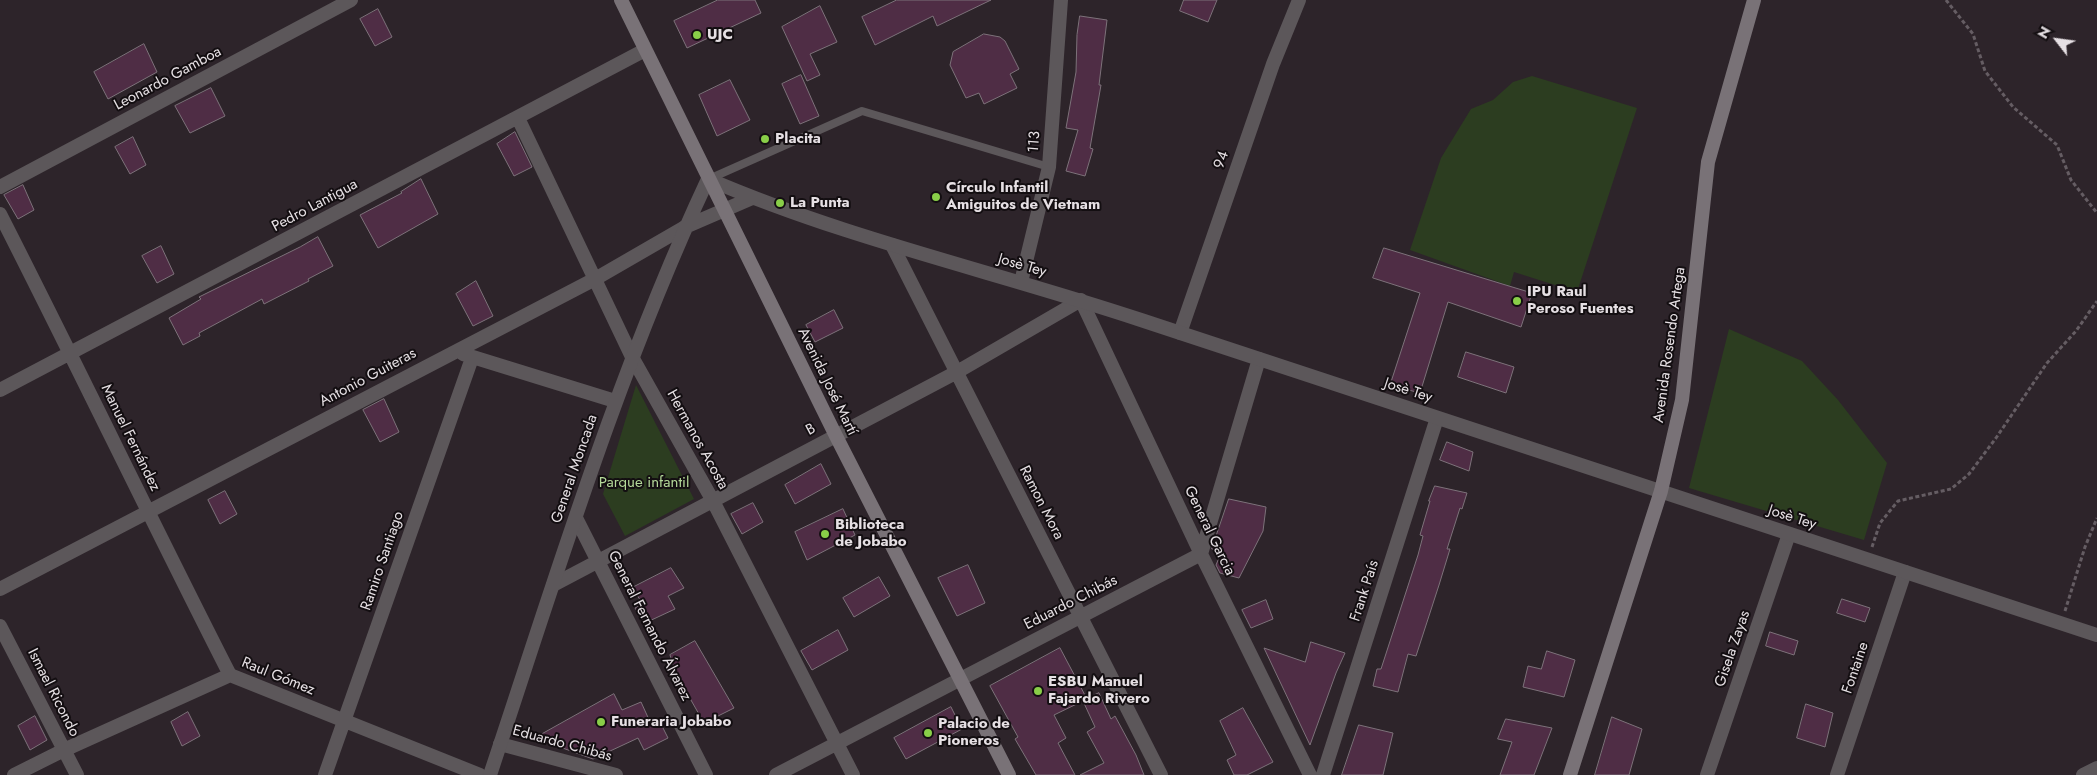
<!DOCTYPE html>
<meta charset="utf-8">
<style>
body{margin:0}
#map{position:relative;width:2097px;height:775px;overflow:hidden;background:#2d242a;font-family:Jost,sans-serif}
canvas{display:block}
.north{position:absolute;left:2032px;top:15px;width:50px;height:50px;-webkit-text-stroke:4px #130e11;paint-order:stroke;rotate:300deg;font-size:14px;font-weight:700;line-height:20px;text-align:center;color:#e6e0e4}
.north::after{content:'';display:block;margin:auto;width:18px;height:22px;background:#e6e0e4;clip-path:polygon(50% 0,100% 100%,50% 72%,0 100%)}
</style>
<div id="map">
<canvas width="2097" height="775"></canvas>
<div class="north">N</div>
</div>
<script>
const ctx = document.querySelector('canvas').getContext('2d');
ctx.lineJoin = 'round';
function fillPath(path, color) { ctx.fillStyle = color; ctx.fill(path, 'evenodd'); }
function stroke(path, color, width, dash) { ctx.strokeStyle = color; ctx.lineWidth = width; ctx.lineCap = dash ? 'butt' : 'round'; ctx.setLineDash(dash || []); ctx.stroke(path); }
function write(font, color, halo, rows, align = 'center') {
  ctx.font = font + ' Jost,sans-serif'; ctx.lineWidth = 4; ctx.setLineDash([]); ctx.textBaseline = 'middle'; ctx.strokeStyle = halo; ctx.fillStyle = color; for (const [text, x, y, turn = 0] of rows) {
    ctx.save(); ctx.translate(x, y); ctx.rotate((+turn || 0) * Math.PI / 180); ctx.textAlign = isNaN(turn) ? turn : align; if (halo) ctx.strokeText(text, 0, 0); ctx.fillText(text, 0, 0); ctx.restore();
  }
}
fillPath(new Path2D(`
 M1532 76 1637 108 1577 292 1514 272 1510 286 1410 250 1441 158 1471 109 1493 100 1513 82Z
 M1729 329 1802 361 1838 400 1887 463 1864 540 1689 488Z
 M636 385 694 499 625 536 603 494Z`), '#2c3d20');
const building = new Path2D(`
 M718 0H755L761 13 687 48 674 21Z
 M897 0H991L937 26 933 16 875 45 862 17Z
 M1184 0H1217L1208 22 1180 11Z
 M820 6 837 42 810 54 820 75 807 81 782 27Z
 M378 9 392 37 375 46 360 19Z
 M1080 16 1107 20 1099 85H1101L1090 148 1093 149 1085 176 1066 171 1078 130 1066 128 1076 72 1077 35Z
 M984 34 1000 37 1005 41 1019 69 1010 74 1017 88 984 104 979 93 966 98 950 65 953 52Z
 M144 44 157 72 108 99 94 72Z
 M801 75 819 116 800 124 782 84Z
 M730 80 750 120 717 136 699 95Z
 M211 88 225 116 190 133 175 106Z
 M515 132 532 167 514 176 497 144Z
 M133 137 146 165 130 174 115 147Z
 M421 179 438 214 378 248 360 215 402 193 401 192Z
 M23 185 34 210 18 219 4 195Z
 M318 237 333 266 308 279 309 281 264 304 262 299 199 333 200 336 183 345 169 318 201 299 199 297 300 247Z
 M161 246 174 274 157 283 142 256Z
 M1384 248 1532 293 1521 327 1448 302 1420 393 1390 385 1420 293 1373 278Z
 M476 281 493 316 473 326 456 294Z
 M834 310 843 328 815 342 806 325Z
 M1466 352 1514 367 1506 393 1458 377Z
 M384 399 399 432 380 442 363 410Z
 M1447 442 1473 452 1469 471 1440 460Z
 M821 464 831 484 795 504 785 485Z
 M1435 486 1467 493 1462 509 1460 508 1447 549H1450L1439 585 1416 656 1408 654 1398 692 1373 686 1377 669H1381L1394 629 1418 555 1423 536 1420 535 1430 501H1429Z
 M225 491 237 514 220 524 208 500Z
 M1229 499 1266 507 1263 531 1239 578 1220 573 1216 565 1221 553 1212 549Z
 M753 503 763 522 742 534 731 514Z
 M843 509 855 535 807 560 795 532Z
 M968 565 985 603 957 616 938 578Z
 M671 568 684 588 668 596 675 609 645 623 635 608 643 604 632 588Z
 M879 577 890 596 854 617 843 598Z
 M1842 599 1870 608 1865 622 1837 613Z
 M1266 600 1273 619 1251 628 1242 610Z
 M838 630 848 650 812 670 801 651Z
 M1770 632 1798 641 1794 655 1766 646Z
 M695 641 734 708 704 723 675 672 670 655Z
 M1311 642 1345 653 1336 673 1310 745 1264 648 1305 662Z
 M1060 648 1087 699 1054 715 1066 738 1058 743 1075 775H1036L1015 739 1018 737 990 686Z
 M1547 651 1575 660 1564 697 1523 687 1528 666 1541 669Z
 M1099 693 1111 719 1115 716 1136 755 1144 775H1080L1104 763 1087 732 1095 727 1083 701Z
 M614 694 622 710 641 702 651 724 659 720 668 738 644 750 638 738 593 759 535 738Z
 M1806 704 1833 713 1825 747 1797 738Z
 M951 707 962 729 906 759 894 738Z
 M1243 708 1273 762 1247 775H1234L1227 760 1236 755 1220 721Z
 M188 712 200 736 182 746 171 722Z
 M35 716 47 740 30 750 18 726Z
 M1612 717 1642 729 1629 775H1595Z
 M1506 719 1552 728 1534 775H1500L1512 742 1498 739Z
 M1359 725 1393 733 1383 775H1342Z`);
fillPath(building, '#4f2d45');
stroke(building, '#7d727a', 1);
stroke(new Path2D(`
 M1946 0 1973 34 1985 71 2013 107 2057 145 2071 180 2097 213
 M1872 547 1880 523 1898 501 1951 489 1969 474 1996 438 2047 363 2076 331 2097 301
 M2065 611 2085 547 2097 518`), '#655d63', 3, [4, 2.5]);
stroke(new Path2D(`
 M709 179 862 111 1049 167`), '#5c575a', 8);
stroke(new Path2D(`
 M518 118 632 357 713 501 853 775
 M0 187 351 0
 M0 214C78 367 152 522 230 675
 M892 245 1161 775
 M1021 282 1049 167 1061 0
 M1180 333 1273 64 1299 0
 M463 354 615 401
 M0 390 645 50
 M576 518 706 775
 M553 585 957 372 1081 300 1201 554 1310 775
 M0 589 595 279 685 227
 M0 626 77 775
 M500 744 616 775
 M14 775 64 750 230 675 480 775
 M325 775 472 358
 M776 775 1201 554 1259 359
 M1323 775 1437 418
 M1707 775 1789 534
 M1837 775 1905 572
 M2083 775 2097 768`), '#5c575a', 14);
stroke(new Path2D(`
 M685 227 752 198
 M490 775C557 574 618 371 708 179 847 239 997 272 1141 320 1459 425 1778 530 2097 635`), '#5c575a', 14);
stroke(new Path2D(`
 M621 0 836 436 1009 775
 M1570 775 1661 491 1682 400 1708 162 1754 0`), '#797277', 14);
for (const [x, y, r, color] of [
 [697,35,5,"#89ce48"],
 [765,139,5,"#89ce48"],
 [936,197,5,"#89ce48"],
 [780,203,5,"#89ce48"],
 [1517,301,5,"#89ce48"],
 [825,534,5,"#89ce48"],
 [1038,691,5,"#89ce48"],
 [601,722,5,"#89ce48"],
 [928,733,5,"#89ce48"]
]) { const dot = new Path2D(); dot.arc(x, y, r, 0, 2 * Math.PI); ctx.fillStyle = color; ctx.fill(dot); stroke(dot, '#130e11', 2); }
write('bold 15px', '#e6e0e4', '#130e11', [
 ["UJC",707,35],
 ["Placita",775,139],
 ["Círculo Infantil",946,188],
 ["Amiguitos de Vietnam",946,205],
 ["La Punta",790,203],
 ["IPU Raul",1527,292],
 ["Peroso Fuentes",1527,309],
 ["Biblioteca",835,525],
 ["de Jobabo",835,542],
 ["ESBU Manuel",1048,682],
 ["Fajardo Rivero",1048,699],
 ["Funeraria Jobabo",611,722],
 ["Palacio de",938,724],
 ["Pioneros",938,741]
], 'left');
write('15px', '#e6e0e4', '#130e11', [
 ["Leonardo Gamboa",168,79,-28],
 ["113",1035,142,-86],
 ["94",1222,160,-71],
 ["Pedro Lantigua",315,206,-28],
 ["Josè Tey",1022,266,16],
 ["Avenida Rosendo Artega",1670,345,-82],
 ["Antonio Guiteras",368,378,-28],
 ["Avenida José Martí",827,382,64],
 ["Josè Tey",1408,391,18],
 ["B",811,430,-28],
 ["Manuel Fernández",130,438,64],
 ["Hermanos Acosta",697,440,61],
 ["General Moncada",575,469,-71],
 ["Ramon Mora",1041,503,63],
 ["Josè Tey",1792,518,18],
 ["General Garcia",1209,531,64],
 ["Ramiro Santiago",383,561,-71],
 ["Frank País",1365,591,-72],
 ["Eduardo Chibás",1071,603,-27],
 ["General Fernando Álvarez",649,626,63],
 ["Gisela Zayas",1733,649,-71],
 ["Fontaine",1856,668,-71],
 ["Raul Gómez",278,677,22],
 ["Ismael Ricondo",53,693,63],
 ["Eduardo Chibás",562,744,15]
]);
write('15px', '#b4d899', '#130e11', [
 ["Parque infantil",644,483]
]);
</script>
